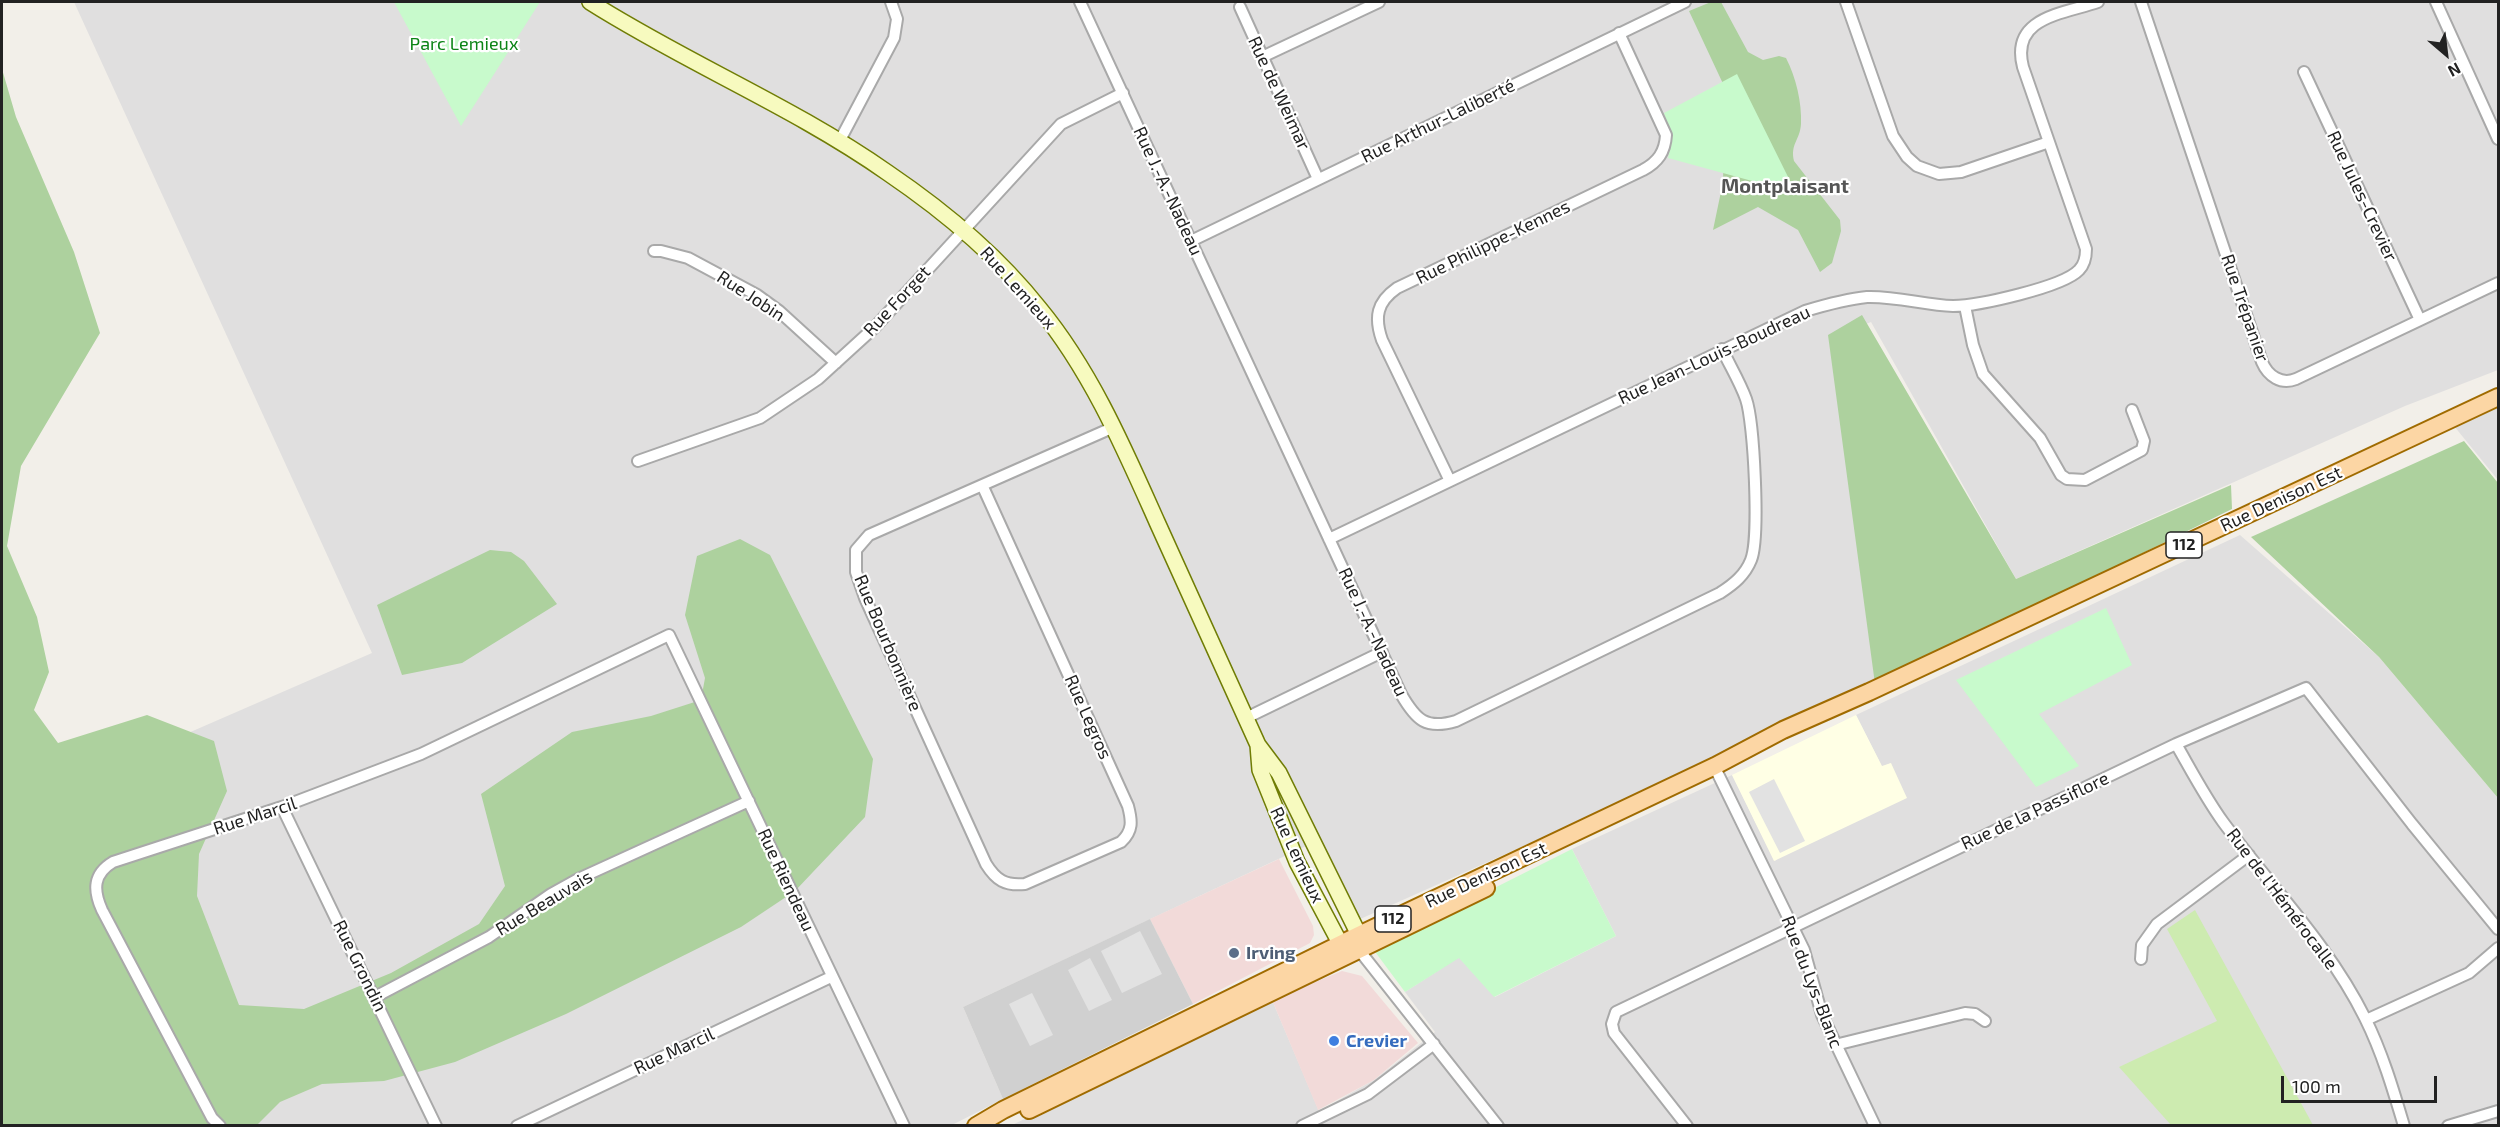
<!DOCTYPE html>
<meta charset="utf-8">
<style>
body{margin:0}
#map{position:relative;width:2500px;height:1127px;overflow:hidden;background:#f2efe9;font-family:"Exo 2",sans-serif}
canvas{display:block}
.frame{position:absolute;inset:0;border:3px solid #222;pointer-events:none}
.north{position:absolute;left:2416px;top:24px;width:60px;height:60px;-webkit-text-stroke:4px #fff;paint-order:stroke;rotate:152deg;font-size:16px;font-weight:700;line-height:24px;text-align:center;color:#222}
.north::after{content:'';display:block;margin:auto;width:21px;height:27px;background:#222;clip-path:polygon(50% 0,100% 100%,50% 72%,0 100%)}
.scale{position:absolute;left:2281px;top:1076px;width:156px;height:27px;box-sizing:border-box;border:3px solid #222;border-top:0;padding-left:8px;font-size:18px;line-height:21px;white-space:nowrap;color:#222;-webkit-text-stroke:4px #fff;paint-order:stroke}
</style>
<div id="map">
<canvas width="2500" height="1127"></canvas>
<div class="frame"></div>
<div class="north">N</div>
<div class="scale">100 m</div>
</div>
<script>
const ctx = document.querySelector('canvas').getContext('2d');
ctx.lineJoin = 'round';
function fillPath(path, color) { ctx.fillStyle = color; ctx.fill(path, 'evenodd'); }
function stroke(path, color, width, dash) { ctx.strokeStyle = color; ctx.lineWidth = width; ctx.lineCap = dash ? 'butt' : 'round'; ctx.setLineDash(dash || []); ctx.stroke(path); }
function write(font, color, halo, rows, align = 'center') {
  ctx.font = font + ' "Exo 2",sans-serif'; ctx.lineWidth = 4.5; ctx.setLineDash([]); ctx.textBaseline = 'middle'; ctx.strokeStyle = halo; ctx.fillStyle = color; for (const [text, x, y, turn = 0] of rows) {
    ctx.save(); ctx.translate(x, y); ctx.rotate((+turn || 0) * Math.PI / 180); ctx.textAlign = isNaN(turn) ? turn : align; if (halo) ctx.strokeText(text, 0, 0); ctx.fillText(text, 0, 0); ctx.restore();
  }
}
fillPath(new Path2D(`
 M74 2H2498V370L2405 406 2016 579 1871 322 1840 335 1875 682 1783 730 1358 920 1319 840 963 1007 1003 1099 952 1125H116L2 814 372 653Z
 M2498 405V480L2454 426Z
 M2240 535 2379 657 2498 798V1125L1010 1126 1272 1000 1319 1111 1374 1080 1435 1032 1405 992 1459 957 1495 997 1616 936 1572 849 1732 775 1775 861 1891 763 1882 767 1856 715Z`), '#e0dfdf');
fillPath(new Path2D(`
 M1279 859 1313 926 1314 935 1310 943 1193 1004 1150 919Z
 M1342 971 1362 976 1418 1043 1374 1080 1318 1110 1272 1000Z`), '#f2dad9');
fillPath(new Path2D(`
 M1856 715 1882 766 1891 763 1907 798 1774 861 1732 775Z`), '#ffffe5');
fillPath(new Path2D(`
 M1150 919 1193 1004 1003 1099 963 1007Z`), '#d0d0d0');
fillPath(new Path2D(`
 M2195 910 2313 1125H2171L2119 1067 2217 1021 2167 929Z`), '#cdebb0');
fillPath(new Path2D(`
 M1711 2H1721L1748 52 1763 60 1779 56 1786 58C1796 77 1802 103 1801 124 1800 140 1790 144 1794 161L1840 220 1841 231 1832 263 1820 272 1798 230 1758 207 1713 230 1723 182 1725 88 1689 11Z
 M2 69 16 117 74 252 100 333 21 466 7 546 37 617 49 672 34 710 58 743 147 715 214 741 227 791 199 854 197 896 239 1005 304 1009 391 973 479 924 505 886 481 794 572 732 651 716 701 700 705 678 685 615 697 556 740 539 770 555 873 759 865 817 795 891 741 927 566 1014 455 1062 384 1081 322 1084 280 1102 257 1125H2Z
 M1862 315 2016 579 2231 485 2232 509 1784 730 1875 684 1828 335Z
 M2464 441 2498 483V798L2379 657 2251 537Z
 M490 550 511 552 524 561 557 604 462 663 402 675 377 605Z`), '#add19e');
fillPath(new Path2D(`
 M394 2H540L461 126Z
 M1737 74 1796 193 1668 158 1672 139 1664 113Z
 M2106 608 2132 665 2039 714 2079 766 2036 787 1956 680Z
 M1572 849 1616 936 1494 997 1459 958 1405 992 1373 949Z`), '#c8facc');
fillPath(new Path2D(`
 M1774 779 1805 841 1780 853 1749 792Z
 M1140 931 1162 974 1122 993 1101 951Z
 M1090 958 1112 1000 1089 1011 1068 970Z
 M1032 993 1053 1035 1030 1046 1009 1004Z`), '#e2e2e2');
const street = new Path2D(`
 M1080 2 1401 694C1416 720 1426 730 1456 721L1720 593C1734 584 1745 575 1751 560 1760 538 1754 422 1746 399 1740 382 1730 366 1722 349
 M1846 2 1893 136 1907 157 1917 166 1939 174 1961 172 2049 142
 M2141 2 2262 362C2268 376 2281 385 2296 379L2498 283
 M2436 2 2498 139
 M1240 7 1318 179
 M1262 57 1379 2
 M2304 72 2420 320
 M839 142 894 38 897 19 891 2
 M1191 241 1685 2
 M654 251H661L688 258 757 295 779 311 836 363
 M1965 306 1973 345 1983 374 2040 438 2061 475 2067 479 2085 480 2142 450 2144 441 2132 410
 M638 461 760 418 818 379 875 327 1061 124 1123 93
 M1450 481 1382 340C1374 317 1377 302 1397 288L1643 170C1658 162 1665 152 1666 135L1619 33
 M983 487 1128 806C1132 821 1133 831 1121 842L1025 884C1005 886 996 880 986 864L865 598 856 572V550L869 535 1114 427
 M1329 539 1805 311C1825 305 1846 299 1867 297 1896 296 1925 305 1953 306 1978 306 2063 287 2079 270 2085 264 2086 257 2086 249L2023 67C2010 17 2063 14 2098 2
 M1246 718 1382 652
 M2176 744C2191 770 2205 797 2223 822 2271 887 2329 945 2365 1018 2382 1052 2393 1089 2404 1126
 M1718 774 1804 950 1822 1015 1875 1126
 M282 807 436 1126
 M1359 950 1498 1126
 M2141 959 2142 945 2157 924 2249 855
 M375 997 489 937 551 894 578 879 749 801
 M2366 1020 2469 973 2498 948
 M1835 1045 1965 1013 1975 1014 1985 1021
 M220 1126 212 1118 102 910C93 890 93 874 113 862L282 807 421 754 669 635 904 1126
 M517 1126 831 977
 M1302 1126 1368 1094 1434 1044
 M1687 1126 1614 1033 1612 1024 1616 1012 2176 744 2306 688 2412 824 2498 929
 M2448 1126 2498 1111`);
const secondary = new Path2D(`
 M590 2C686 63 794 107 888 173 944 211 997 255 1039 308 1091 371 1124 448 1157 522 1191 596 1224 671 1258 745L1279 773 1359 935V950L1341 945 1297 862 1260 770 1258 745`);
const primary = new Path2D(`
 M1029 1110 1486 888
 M976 1126 1003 1110 1359 935 1715 766 1783 730 1869 692 2498 397`);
stroke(street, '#a9a9a9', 14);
stroke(secondary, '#707d05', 18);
stroke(primary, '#a06b00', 20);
stroke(street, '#fff', 10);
stroke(secondary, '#f7fabf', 15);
stroke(primary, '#fcd6a4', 16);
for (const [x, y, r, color] of [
 [1234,953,6,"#5c6f8a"],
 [1334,1041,6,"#3f7fe0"]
]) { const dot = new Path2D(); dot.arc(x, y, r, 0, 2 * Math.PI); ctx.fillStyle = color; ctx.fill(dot); stroke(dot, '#fff', 2); }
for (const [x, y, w] of [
 [2184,545,36],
 [1393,919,36]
]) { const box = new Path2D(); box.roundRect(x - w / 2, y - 13, w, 26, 4.5); ctx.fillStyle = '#fff'; ctx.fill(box); stroke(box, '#222', 1.5); }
write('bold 16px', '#222', null, [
 ["112",2184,545],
 ["112",1393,919]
]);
write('18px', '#0c8416', '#fff', [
 ["Parc Lemieux",464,44]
]);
write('18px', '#222', '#fff', [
 ["Rue de Weimar",1279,93,65],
 ["Rue Arthur-Laliberté",1438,121,-26],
 ["Rue J.-A.-Nadeau",1168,191,65],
 ["Rue Jules-Crevier",2362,196,65],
 ["Rue Philippe-Kennes",1493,242,-26],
 ["Rue Lemieux",1018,288,48],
 ["Rue Jobin",751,296,33],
 ["Rue Forget",897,301,-47],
 ["Rue Trépanier",2245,308,71],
 ["Rue Jean-Louis-Boudreau",1714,355,-25],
 ["Rue Denison Est",2281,499,-25],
 ["Rue J.-A.-Nadeau",1373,632,65],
 ["Rue Bourbonnière",888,643,67],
 ["Rue Legros",1088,717,66],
 ["Rue de la Passiflore",2035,811,-25],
 ["Rue Marcil",255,816,-18],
 ["Rue Lemieux",1297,855,65],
 ["Rue Denison Est",1486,875,-25],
 ["Rue Riendeau",786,880,65],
 ["Rue de l'Hémérocalle",2282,899,53],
 ["Rue Beauvais",544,903,-31],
 ["Rue Grondin",360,966,64],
 ["Rue du Lys-Blanc",1812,982,69],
 ["Rue Marcil",674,1051,-25]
]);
write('bold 18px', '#4e5e75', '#fff', [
 ["Irving",1246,953]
], 'left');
write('bold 18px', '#366cbe', '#fff', [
 ["Crevier",1346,1041]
], 'left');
write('bold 20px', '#555', '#fff', [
 ["Montplaisant",1785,186]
]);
</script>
